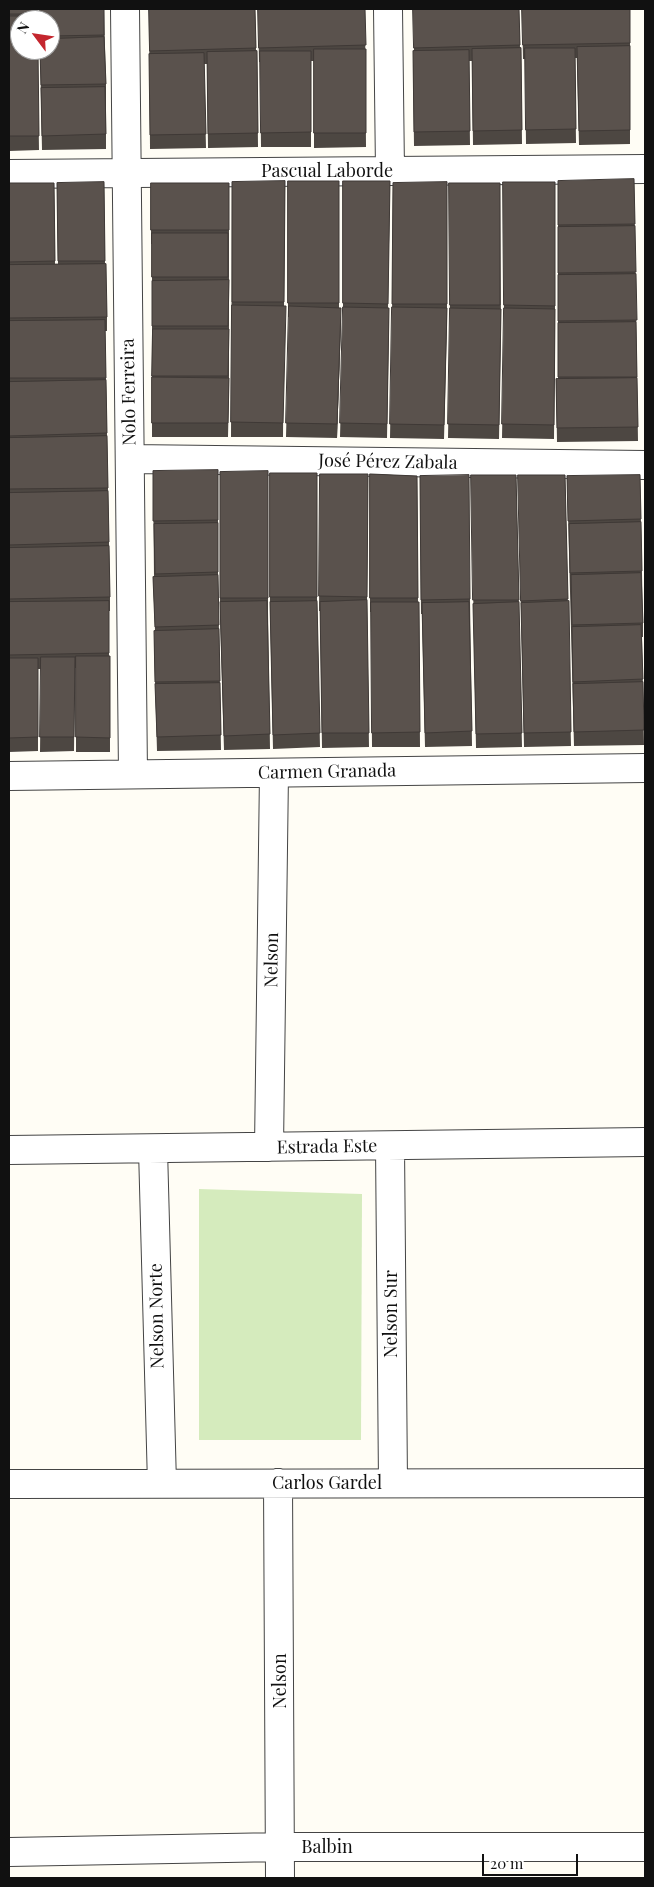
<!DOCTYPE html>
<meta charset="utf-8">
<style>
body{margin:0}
#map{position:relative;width:654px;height:1887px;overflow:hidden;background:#fffdf5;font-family:"Playfair Display",serif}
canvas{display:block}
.frame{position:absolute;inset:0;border:10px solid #111;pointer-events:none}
.north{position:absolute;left:10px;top:10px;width:50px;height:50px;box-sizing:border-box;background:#fff;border:1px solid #a0a0a0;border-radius:50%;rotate:301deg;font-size:14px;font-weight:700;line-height:20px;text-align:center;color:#111}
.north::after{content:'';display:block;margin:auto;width:18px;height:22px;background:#c4262e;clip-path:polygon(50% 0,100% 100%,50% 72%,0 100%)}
.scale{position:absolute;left:482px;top:1854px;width:96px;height:22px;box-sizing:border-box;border:2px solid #111;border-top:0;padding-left:6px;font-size:15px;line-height:18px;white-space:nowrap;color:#111;-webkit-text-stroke:4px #fff;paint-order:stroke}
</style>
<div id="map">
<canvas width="654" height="1887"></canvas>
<div class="frame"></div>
<div class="north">N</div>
<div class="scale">20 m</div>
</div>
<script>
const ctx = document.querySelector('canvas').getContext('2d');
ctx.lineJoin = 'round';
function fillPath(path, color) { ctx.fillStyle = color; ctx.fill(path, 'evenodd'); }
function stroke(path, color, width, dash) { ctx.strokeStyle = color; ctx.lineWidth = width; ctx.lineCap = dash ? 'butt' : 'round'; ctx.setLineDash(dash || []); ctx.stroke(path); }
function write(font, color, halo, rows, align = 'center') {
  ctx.font = font + ' "Playfair Display",serif'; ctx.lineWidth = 5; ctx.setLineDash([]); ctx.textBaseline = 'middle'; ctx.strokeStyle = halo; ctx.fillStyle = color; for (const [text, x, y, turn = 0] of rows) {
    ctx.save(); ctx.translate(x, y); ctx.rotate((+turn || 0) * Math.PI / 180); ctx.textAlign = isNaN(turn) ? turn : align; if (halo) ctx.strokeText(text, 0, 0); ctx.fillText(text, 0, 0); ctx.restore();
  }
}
fillPath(new Path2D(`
 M199 1189 362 1194 361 1440H199Z`), '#d5ebbd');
const minor = new Path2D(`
 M125 9 133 774
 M388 9 390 171
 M9 174 645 169
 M130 459 645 465
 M9 776 645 768
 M390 1146 393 1483
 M269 1147 274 773
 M153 1149 162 1484
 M9 1150 645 1142
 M278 1483 280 1878
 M9 1484 645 1483
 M9 1852 281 1847H645`);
stroke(minor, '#444', 30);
stroke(minor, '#fff', 28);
fillPath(new Path2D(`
 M9 9H37L39 150 9 151Z
 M104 9 106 84V149L42 150 40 50H50V20Z
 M149 9H255L256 51H257L258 147 208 148 207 64H204L206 148 150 149Z
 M258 9H365L366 147 314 148V61H311V147H261L260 62H259Z
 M413 9H519L520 48H521L522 144 473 145 472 61H469L470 145 414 146 413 65 414 51Z
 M522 9H630V144L579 145 577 58H575L576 143 526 144 525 59H523Z
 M634 179 638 441 557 442 556 379H558V181Z
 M285 181 284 306 283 437H231L232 182Z
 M288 181H339V308L341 322 337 438 286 437 289 317H288Z
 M390 181 388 308 389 322 387 438 340 437 343 317V303Z
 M104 182 105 264 107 317V331H105L106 380 110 597V611H109V656H110V752H76V668H75L74 751 40 752 41 669H38V751L9 752V183H54L55 264H58L57 183Z
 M447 182V322L444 439 390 438 392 319 393 183Z
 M503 182H555V323L554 439 502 438 504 319Z
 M151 183H229V392L228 437H152V244H151Z
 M449 183H500L501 323 499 439 448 438 450 319Z
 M218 470V575L221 750 157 751 154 645 155 631 153 577H154L153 471Z
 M268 471V612L270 749 224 750 220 613V472Z
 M270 473H317V601L320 747 273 749 270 611Z
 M320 474H368L367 601 369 747 322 748 320 611H319Z
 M370 474 417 476 418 602H419L420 747H372L371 612H370Z
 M471 475H516L522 747 476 748Z
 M518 475H565L571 746 524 747Z
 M640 475 643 623V637H642L644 745 574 746 567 476Z
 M420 476 470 599 472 746 425 747 422 614H421Z`), '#4d4742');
fillPath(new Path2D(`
 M341 308V322L337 438V424Z`), '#3f3936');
const building = new Path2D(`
 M9 9H37V14H9Z
 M40 9H104V35L50 36V20H40Z
 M149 9H255L256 48 150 51Z
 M258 9H365L366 45 259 48Z
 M413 9H519L520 45 414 48Z
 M522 9H630V43L523 45Z
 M9 16H37V20H20V50H38L39 136H9Z
 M104 37 106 84 41 85 40 50H50V39Z
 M630 46V130L579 131 577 47Z
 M521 48 522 130 473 131 472 49Z
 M525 48H575L576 129 526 130Z
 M314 49H366V133H314Z
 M469 50 470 131 414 132 413 51Z
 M257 51 258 133 208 134 207 52Z
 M260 51H311V132L261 133Z
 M204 53 206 134 150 135 149 54Z
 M105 87 106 134 42 136 41 88Z
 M634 179 635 224 558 225V181Z
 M285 181 284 302H232V182Z
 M288 181H339V303H288Z
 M343 181H390L388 304 343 303Z
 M104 182 105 261H58L57 183Z
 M447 182V304H392L393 183Z
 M503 182H555V306L504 305Z
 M9 183H54L55 261 9 262Z
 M151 183H229V230H151Z
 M449 183H500V305H450Z
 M635 226 636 272 558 273V227Z
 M152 233H228V277H152Z
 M106 264 107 317 9 318V265Z
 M636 274 637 320 558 321V275Z
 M229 280 228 326H152V281Z
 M232 305 286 306 283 423 231 422Z
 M289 306 341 308 337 424 286 423Z
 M343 307 389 308 387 424 340 423Z
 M392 307 447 308 444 425 390 424Z
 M450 308 501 309 499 425 448 424Z
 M504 308 555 309 554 425 502 424Z
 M105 320 106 378H9V321Z
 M636 322 637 377H558V323Z
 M153 329H229L228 376H152Z
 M152 377 229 378 228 423H152Z
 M637 378 638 427 557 428 556 379Z
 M106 380 107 433 9 436V382Z
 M107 436 108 488 9 489V438Z
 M218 470V520L153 521V471Z
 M268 471V598H220V472Z
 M270 473H317V597H270Z
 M320 474H368L367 597 319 596Z
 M370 474 417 476 418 598H370Z
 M469 475 470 599 421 600 420 476Z
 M471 475H516L519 600H473Z
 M518 475H565L568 599 521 601Z
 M640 475 641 519 568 521 567 476Z
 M108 491 109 542 9 545V493Z
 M641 522 642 571 570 573 569 524Z
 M218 523V572L155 574 154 524Z
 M109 546 110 597 9 599V548Z
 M641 573 643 623 572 625 571 575Z
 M218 575 219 625 155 627 153 577Z
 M367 600 369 733H322L320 602Z
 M109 601V653L9 655V602Z
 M267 601 270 734 224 736 220 602Z
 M317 601 320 733 273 735 270 602Z
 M569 601 571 732 524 733 521 603Z
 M371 602H419L420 732 372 733Z
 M469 602 472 731 425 733 422 603Z
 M519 602 522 733 476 734 473 604Z
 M641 625 643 679 573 682 572 627Z
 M219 629 220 681 155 682 154 631Z
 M76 656H110V738L76 737Z
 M41 657H75L74 737H40Z
 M9 658H38V737L9 738Z
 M643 682 644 730 574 732 573 684Z
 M220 683 221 735 157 737 155 684Z`);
fillPath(building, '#5a524d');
stroke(building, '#3f3936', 1);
write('18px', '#111', '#fff', [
 ["Pascual Laborde",327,171],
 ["Nolo Ferreira",129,392,-91],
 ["José Pérez Zabala",388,462,1],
 ["Carmen Granada",327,772,-1],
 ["Nelson",272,960,-89],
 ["Estrada Este",327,1147,-1],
 ["Nelson Sur",391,1314,-90],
 ["Nelson Norte",157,1316,-91],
 ["Carlos Gardel",327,1483],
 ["Nelson",280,1681,-90],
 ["Balbin",327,1847]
]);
</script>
